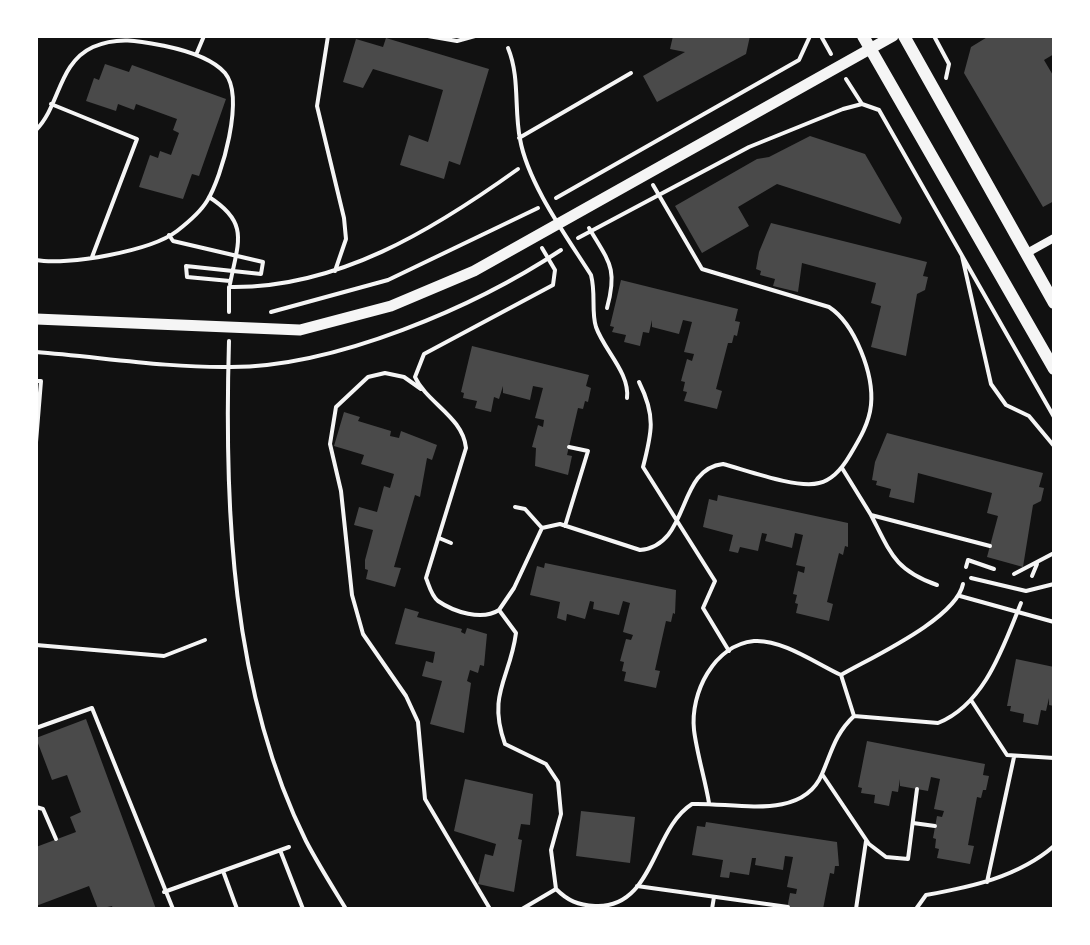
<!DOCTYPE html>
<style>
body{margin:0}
#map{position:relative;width:1090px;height:945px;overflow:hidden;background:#111;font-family:Karla,sans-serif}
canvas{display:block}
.frame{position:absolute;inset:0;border:38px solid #fff;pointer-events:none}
</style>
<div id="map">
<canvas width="1090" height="945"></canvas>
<div class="frame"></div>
</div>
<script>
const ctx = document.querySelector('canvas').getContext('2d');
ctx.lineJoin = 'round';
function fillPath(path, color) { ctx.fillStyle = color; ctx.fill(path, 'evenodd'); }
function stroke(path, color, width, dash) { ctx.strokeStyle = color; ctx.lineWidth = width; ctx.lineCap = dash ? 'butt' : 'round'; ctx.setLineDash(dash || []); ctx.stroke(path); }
fillPath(new Path2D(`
 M673 36H750L746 54 657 102 643 76 685 52 670 49Z
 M989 36H1054V54L1044 60 1054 77V201L1043 207 964 73 971 47Z
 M386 38 489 69 460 165 449 161 444 179 400 165 409 135 428 142 443 90 373 69 363 88 343 82 356 39 383 47Z
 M105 64 129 72 132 65 226 99 199 176 192 174 183 199 139 187 150 155 158 158 160 151 171 155 179 133 173 130 177 119 136 104 134 110 118 104 116 111 86 101 94 78 99 80Z
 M810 136 865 154 902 218 900 224 777 184 738 207 749 226 702 253 675 206 757 159 769 157Z
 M771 223 927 262 923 276 928 277 925 290 917 294 906 356 871 347 881 306 871 303 876 283 802 263 798 292 773 286 775 279 760 275 761 271 756 269 759 252Z
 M621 280 738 309 735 321 740 322 737 336 734 335 732 343H728L716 389 722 391 717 409 684 401 687 392 683 391 685 382 681 381 687 359 692 361 694 354 684 352 692 322 683 320 679 334 652 327V320L649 333 643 332 640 346 624 342 626 335 612 332 614 327 610 326Z
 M472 346 589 375 586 386 591 388 588 402 585 401 583 409 578 408 567 455 572 456 568 475 535 466 536 448 532 447 538 425 543 427 544 420 535 418 543 388 533 386 530 400 503 393V386L499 399 494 397 491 412 475 408 477 401 463 398 464 393 461 392Z
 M344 412 360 417 358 421 391 431 390 436 399 438 401 431 437 445 432 460 427 458 420 497 415 495 394 567 401 568 395 587 366 579 368 570 365 569V560L373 530 354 525 359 507 377 512 384 486 390 488 394 474 361 464 364 455 334 446Z
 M887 433 1043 473 1039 487 1044 488 1041 501 1033 505 1023 567 987 557 998 516 987 513 992 493 918 473 914 503 889 497 891 489 876 485 877 481 872 480 875 462Z
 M718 495 848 523V547L845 546 843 555 839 553 827 602 833 604 829 621 796 613 798 604 795 603 797 595 793 594 798 571 804 573 805 567 796 565 803 535 795 533 792 548 765 541 767 534 762 533 758 551 740 547 738 553 729 551 733 535 703 527 709 499 717 501Z
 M545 563 676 590 675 614 673 613 671 622 666 621 655 670 660 671 656 688 624 681 626 672 622 671 624 662 620 661 626 639 631 640 633 635 623 632 630 603 623 601 619 615 593 609 594 602 590 601 585 619 567 614 566 621 557 618 560 602 530 595 537 566 544 568Z
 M405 608 419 612 417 617 462 629 461 632 465 634 467 628 487 634 484 666 480 665 478 673 470 670 467 681 471 683 464 733 430 724 442 681 422 676 426 661 433 663 435 652 395 644Z
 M1016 659 1054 667V706L1049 705V698L1046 711 1041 710 1038 725 1023 722 1024 714 1010 711 1011 706H1007Z
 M86 719 156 909H113L112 906 98 909 89 886 36 906V847L76 832 70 817 81 812 67 775 52 780 36 738Z
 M867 741 985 764 983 775 989 776 986 790H983L981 798 977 797 968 845 974 846 970 864 937 858 939 849 935 848 936 839 933 838 937 816 942 817 944 811 934 809 940 779 931 777 928 791 900 786V779L898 792 892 791 889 806 874 803 875 795 861 793 862 788 858 787Z
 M465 779 533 794 530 825 521 824 518 839 522 840 514 892 478 884 485 854 493 856 496 844 454 831Z
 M581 811 635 817 630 863 576 856Z
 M706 822 837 842 839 866H835L834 874 830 873 823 909H787L790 893 796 894 797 889 787 887 793 857 785 856 783 870 755 865 756 858H752L749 875 730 872 729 878 720 877 723 860 692 855 697 826 705 827Z`), '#4a4a4a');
stroke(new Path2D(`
 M328 36 317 106 344 218 346 239 335 271
 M428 36 457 41 475 36
 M821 36 831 54
 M934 36 949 64 946 78
 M196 55 204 36
 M846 79 862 104
 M51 104 137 139 92 257
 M36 130C60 106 58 63 93 47 118 36 140 41 165 46 184 50 211 57 225 73 245 97 222 177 207 201 201 211 186 224 177 231 151 251 67 266 36 260
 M653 185 702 269 829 307C855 324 874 374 871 405 869 424 859 440 850 455 843 467 833 480 819 483 797 489 746 470 723 464 676 469 691 545 640 550L560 524 542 528 514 588 499 610 516 633C510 679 487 694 505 744L546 764 558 782 561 814 551 850 556 889C568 901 578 905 595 906 654 909 652 829 692 804 733 802 802 822 822 774 832 751 835 734 854 716L938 723C985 704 1003 647 1021 603
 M209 197C250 223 238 242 230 284
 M556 198 799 60 810 36
 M589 228C609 262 618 268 607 308
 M169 235 173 241 263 262 261 274 186 266 187 277 230 281
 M578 238 749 147 843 109 862 104 879 110 1054 417
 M962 256 991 384 1006 405 1029 416 1054 446
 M229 312V287C337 289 433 230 518 169
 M271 312 388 280 538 208
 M229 341C224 506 231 690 306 841 318 864 332 886 346 909
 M36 352C100 357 167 368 231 367 335 367 475 307 561 250
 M36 381H41L36 442
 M639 382C656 416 652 432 643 467L715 581 703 608 729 651
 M421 389 404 377 385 373 368 377 336 407 330 444 341 491 352 595 363 634 406 696 418 722 425 799 490 909
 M842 468 871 515 990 546
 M515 507 525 509 542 528
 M871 515C891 554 895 570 937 585
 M565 526 588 451 569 447
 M439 538 451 543
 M966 567 968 560 994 569
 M1014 574 1054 553
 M1032 576 1037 564
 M960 596 1054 622
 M499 610C482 621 454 612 438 601 431 595 429 585 426 578L466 448C463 417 427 403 415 377L424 354 553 285 555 270 542 248
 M36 645 164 656 205 640
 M841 675 854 716
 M971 700 1007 755 1054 758
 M36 728 92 708 173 909
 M822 774 869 844 886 857 908 859 917 789
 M709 803C705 779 697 754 694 730 690 693 714 645 754 641 782 639 817 664 841 675 872 657 956 619 963 584
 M36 807 43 809 56 839
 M913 823 935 826
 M280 850 303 909
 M223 871 237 909
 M987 882 1014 757
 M637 886 788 907
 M164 892 289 847
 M522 909 556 889
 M712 909 714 897
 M856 909 866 841
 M916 909 926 895C971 887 1018 877 1054 846`), '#f5f5f5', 4);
stroke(new Path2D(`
 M508 48C520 77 514 109 520 139 528 184 567 237 591 275 596 294 591 311 596 327 604 350 630 373 627 398
 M519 138 631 73
 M971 578 1026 591 1054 584`), '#f5f5f5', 4);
stroke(new Path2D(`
 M1027 253 1054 238`), '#f5f5f5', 8);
stroke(new Path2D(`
 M36 319 300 330 391 306 474 271 893 36`), '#f5f5f5', 11);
stroke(new Path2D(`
 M863 36 1054 369
 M904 36 1054 303`), '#f5f5f5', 12);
</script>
